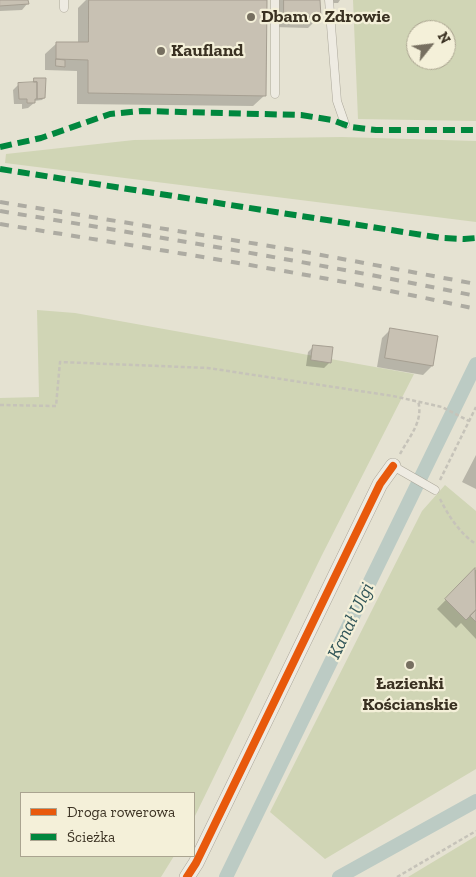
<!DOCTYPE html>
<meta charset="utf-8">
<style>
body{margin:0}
#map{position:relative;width:476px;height:877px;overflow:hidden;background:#e5e2d2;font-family:"Zilla Slab",serif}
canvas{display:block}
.legend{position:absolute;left:20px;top:792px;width:175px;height:65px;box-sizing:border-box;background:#f4f0d9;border:1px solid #aaa490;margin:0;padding:6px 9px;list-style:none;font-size:15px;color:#3a3122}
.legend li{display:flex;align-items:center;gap:10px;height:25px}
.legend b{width:25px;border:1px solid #aaa490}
.north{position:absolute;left:406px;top:20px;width:50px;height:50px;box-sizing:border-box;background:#f4f0d9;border:1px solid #aaa490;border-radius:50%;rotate:61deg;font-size:14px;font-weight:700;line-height:20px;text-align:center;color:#3a3122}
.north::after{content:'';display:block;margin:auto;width:18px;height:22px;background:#766f60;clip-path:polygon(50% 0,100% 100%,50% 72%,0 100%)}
</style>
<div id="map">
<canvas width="476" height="877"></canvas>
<ul class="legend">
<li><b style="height:6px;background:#e8590c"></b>Droga rowerowa</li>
<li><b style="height:6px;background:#00873e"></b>Ścieżka</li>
</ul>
<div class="north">N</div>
</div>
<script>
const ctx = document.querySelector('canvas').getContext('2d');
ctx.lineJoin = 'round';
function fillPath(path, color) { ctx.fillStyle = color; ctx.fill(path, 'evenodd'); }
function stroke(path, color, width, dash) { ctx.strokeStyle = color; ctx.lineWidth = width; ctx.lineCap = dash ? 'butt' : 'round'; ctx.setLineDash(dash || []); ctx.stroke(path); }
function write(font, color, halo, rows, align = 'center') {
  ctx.font = font + ' "Zilla Slab",serif'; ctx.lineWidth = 4.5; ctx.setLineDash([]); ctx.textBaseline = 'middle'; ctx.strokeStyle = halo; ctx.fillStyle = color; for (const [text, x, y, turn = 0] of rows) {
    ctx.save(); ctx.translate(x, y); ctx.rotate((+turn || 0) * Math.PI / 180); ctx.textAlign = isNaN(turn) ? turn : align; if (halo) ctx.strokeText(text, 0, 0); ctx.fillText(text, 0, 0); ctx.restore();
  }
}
fillPath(new Path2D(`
 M353 0H476V121L358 119ZM416 30H446V60H416Z
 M342 137 476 141V222L5 163 6 154 134 140Z
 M37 310 75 313 414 374 322 555 194 818V793H21V856H174L161 877H0V398L39 397Z
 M445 485 476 511V769L325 859 270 812 422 511Z
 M476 836V877H408Z`), '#d0d5b5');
fillPath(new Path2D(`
 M0 0H27V4L22 10 0 11Z
 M86 0H266L265 95 253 106 77 104V71L45 70V54L57 43H78V8Z
 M273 0H319L320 16 308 28 273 27Z
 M330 0H340L338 3H330Z
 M34 79H44V98L42 100 34 101V103L28 108 22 109V104H14L13 90 19 84H32Z
 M391 329 436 337 432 366 423 375 377 367 382 338Z
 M314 346 330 362 324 368 306 366 308 352Z
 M476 455V489L462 482Z
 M475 570H476V639L461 623 456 628 437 609Z`), '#0003');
stroke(new Path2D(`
 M226 877 476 364
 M339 877 476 801`), '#bccbc4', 14);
const building = new Path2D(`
 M0 0H28L29 4 0 6Z
 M89 0H267L266 96 88 93V60L56 59V42H88Z
 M284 0H320L321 17 284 16Z
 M56 59 65 60V67L56 66Z
 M34 78H46L45 98 37 99V82H34Z
 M37 82V99H35V103H27V99H19L18 83Z
 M390 328 438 336 433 366 385 358Z
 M313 345 333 347 331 363 311 360Z
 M475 568 476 610 466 620 445 599Z
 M476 610V622L470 616Z`);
fillPath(building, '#c8c1b3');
stroke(building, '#a59e91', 1);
const service = new Path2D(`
 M329 0 337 101 345 124
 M64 8V0
 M275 94V0
 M393 466 435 490`);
const minor = new Path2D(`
 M187 877 196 863 380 484 393 466`);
stroke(service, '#aba79a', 9);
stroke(minor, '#aba79a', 16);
stroke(new Path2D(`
 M0 405 56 406 60 362 208 368 393 396 442 407 469 421
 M400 454C409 437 424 421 418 401
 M440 480 476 407
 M440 499C448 515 460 534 476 544
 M397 877 476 831`), '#c6c3b9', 2.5, [4, 2.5]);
stroke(service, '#eeebe2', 8);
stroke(minor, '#eeebe2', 15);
stroke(new Path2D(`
 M0 202 300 251 476 284
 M0 211C159 237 318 263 476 296
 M0 224C159 250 319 274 476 309`), '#adaba2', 4, [9, 9]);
stroke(new Path2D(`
 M0 147 41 138 110 114 142 111 301 115 332 120 351 127 376 130H476
 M0 169 442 238 464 239 476 238`), '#00873e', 6, [12, 6]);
stroke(new Path2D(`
 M187 877 196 863 380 484 393 466`), '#e8590c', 8);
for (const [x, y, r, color] of [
 [251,17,5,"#766f60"],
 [161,51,5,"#766f60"],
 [410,665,5,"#766f60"]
]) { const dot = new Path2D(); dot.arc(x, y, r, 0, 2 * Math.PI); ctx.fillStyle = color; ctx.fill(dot); stroke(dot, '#f4f0d9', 2); }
write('bold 18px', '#3a3122', '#f4f0d9', [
 ["Dbam o Zdrowie",261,17],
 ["Kaufland",171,51],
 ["Łazienki",410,684,"center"],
 ["Kościanskie",410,705,"center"]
], 'left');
write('italic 19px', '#325659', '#f4f0d9', [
 ["Kanał Ulgi",351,621,-64]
]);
</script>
